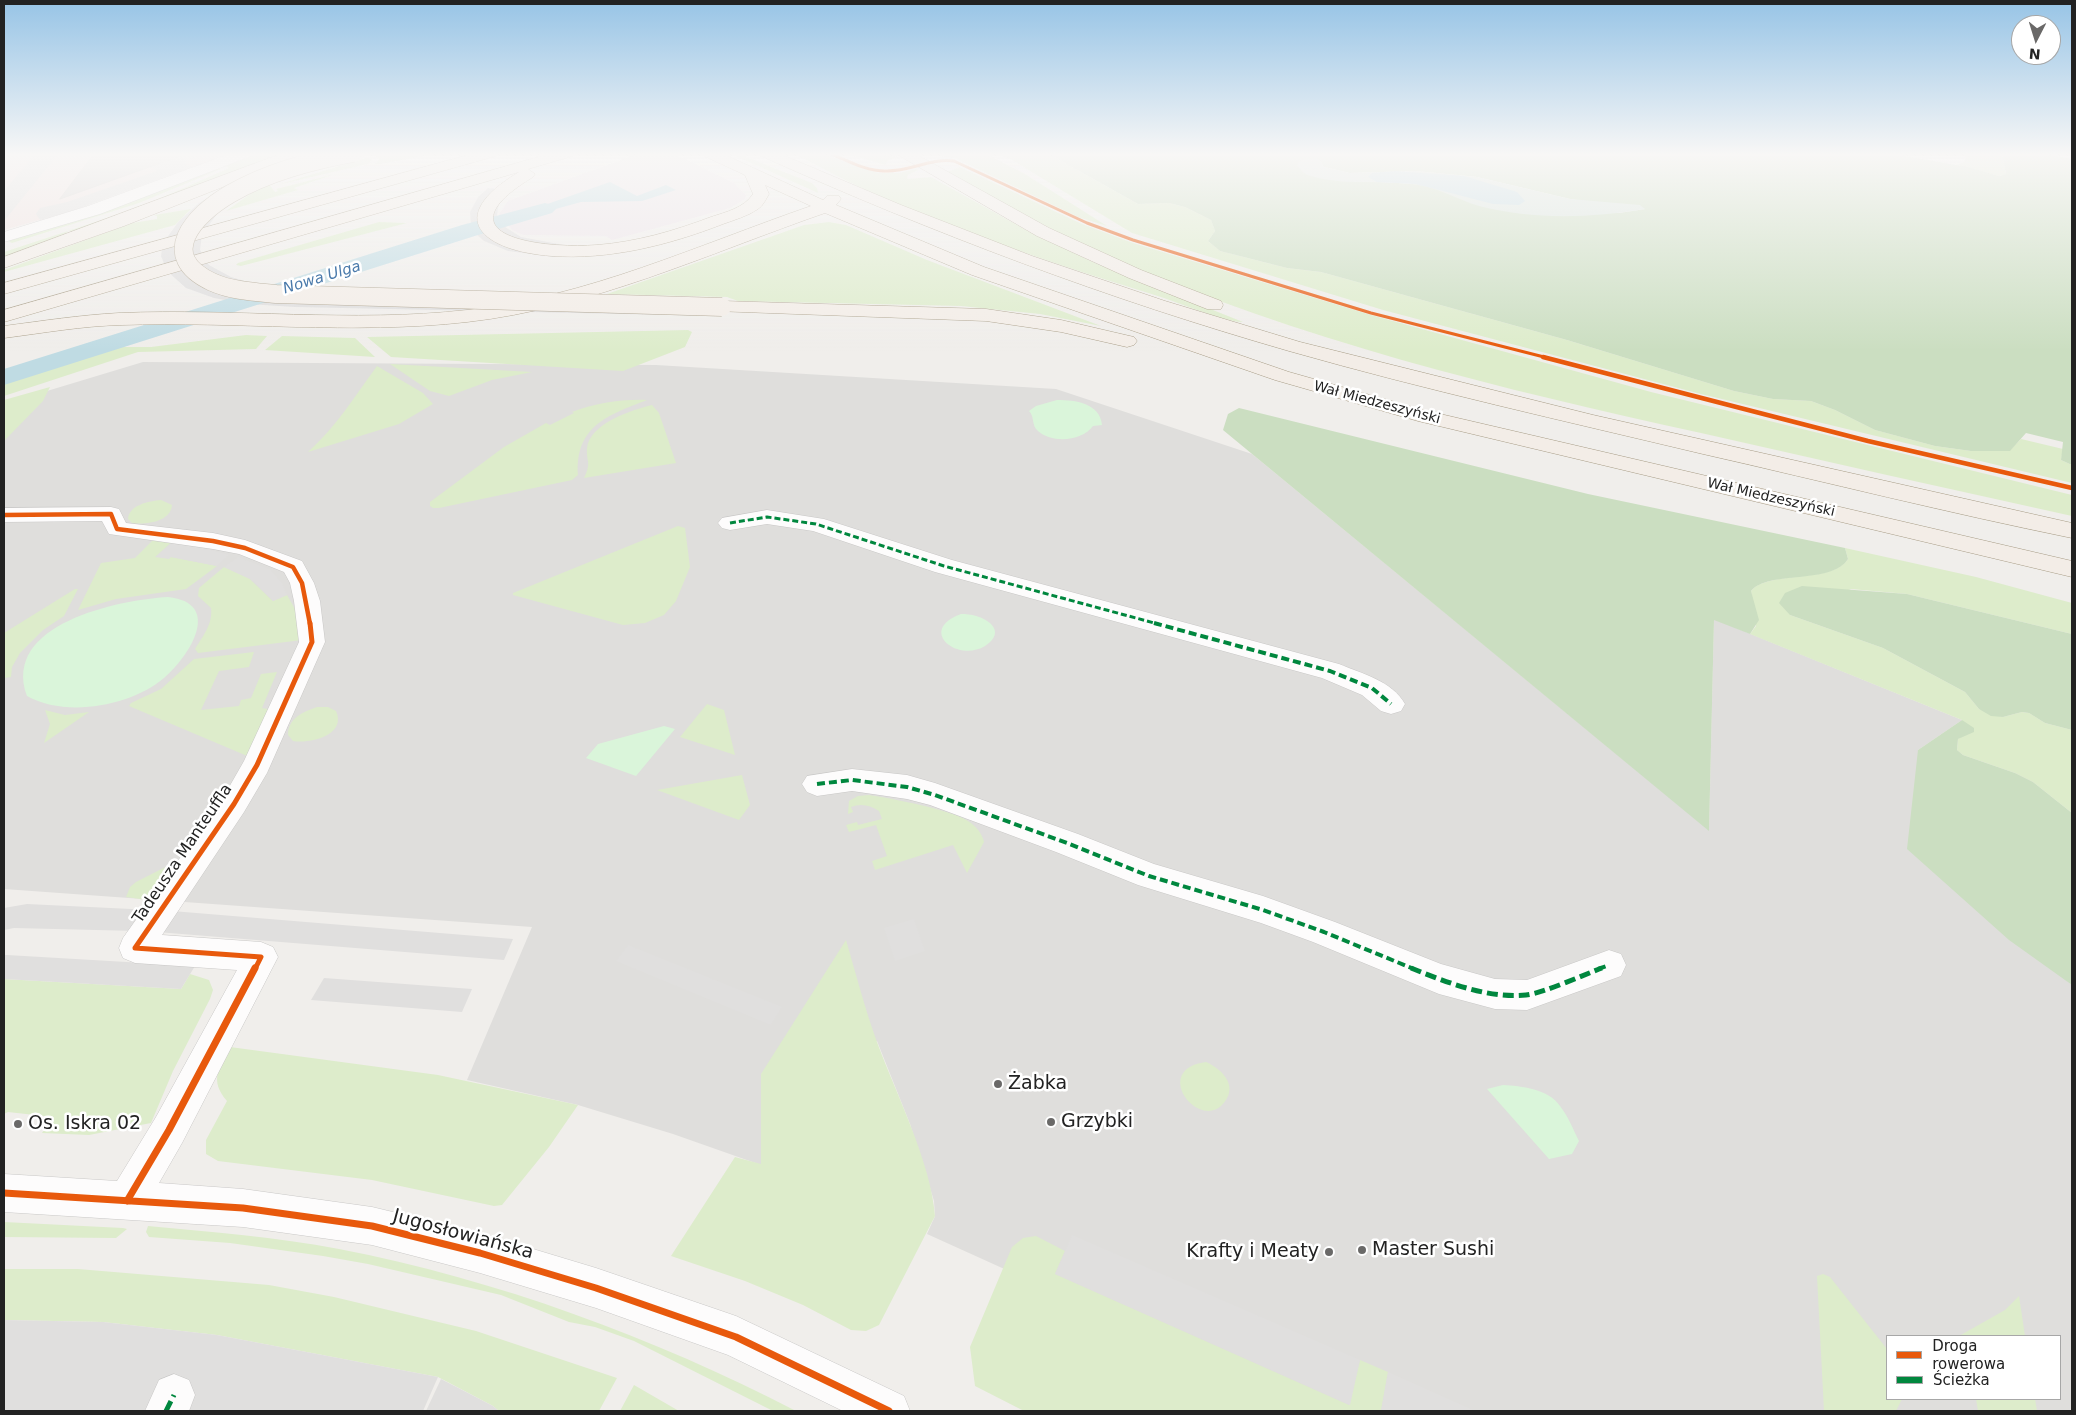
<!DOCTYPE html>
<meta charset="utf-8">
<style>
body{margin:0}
#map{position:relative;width:2076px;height:1415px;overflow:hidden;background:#f0eeeb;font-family:"DejaVu Sans",sans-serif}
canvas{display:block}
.frame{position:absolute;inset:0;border:5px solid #222;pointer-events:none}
.legend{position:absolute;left:1886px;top:1335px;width:175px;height:65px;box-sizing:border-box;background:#fff;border:1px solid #a7a7a7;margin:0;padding:6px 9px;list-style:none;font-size:15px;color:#222}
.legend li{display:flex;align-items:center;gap:10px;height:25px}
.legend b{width:25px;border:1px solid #a7a7a7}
.north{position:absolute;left:2011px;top:15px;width:50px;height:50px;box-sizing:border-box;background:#fff;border:1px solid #a7a7a7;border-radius:50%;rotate:185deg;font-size:14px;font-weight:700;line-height:20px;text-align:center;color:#222}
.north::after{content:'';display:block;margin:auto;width:18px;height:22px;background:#6a6968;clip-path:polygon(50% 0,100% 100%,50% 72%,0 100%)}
</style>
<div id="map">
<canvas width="2076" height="1415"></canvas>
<div class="frame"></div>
<ul class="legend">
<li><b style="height:6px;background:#e8590c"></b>Droga rowerowa</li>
<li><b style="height:6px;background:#00873e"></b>Ścieżka</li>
</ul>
<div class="north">N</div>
</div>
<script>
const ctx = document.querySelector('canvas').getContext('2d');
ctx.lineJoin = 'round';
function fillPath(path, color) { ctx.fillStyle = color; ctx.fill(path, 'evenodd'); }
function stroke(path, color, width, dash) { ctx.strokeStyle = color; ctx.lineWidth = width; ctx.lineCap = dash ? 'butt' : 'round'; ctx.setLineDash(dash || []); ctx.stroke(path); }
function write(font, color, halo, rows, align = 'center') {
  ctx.font = font + ' "DejaVu Sans",sans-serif'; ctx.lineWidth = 5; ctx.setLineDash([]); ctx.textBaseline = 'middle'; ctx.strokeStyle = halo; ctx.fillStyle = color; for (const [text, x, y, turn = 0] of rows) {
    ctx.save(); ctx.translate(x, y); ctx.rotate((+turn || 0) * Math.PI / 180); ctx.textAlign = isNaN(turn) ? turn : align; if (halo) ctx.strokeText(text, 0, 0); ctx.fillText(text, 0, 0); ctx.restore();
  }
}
fillPath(new Path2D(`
 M143 362 656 365 1056 389 1252 454 1709 830 1714 619 1962 720 1918 750 2064 978 2072 985V1411H1318L927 1234 935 1216 934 1201 910 1124 877 1041 761 1074V1165L673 1134 578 1105 467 1080 532 927 4 889V404ZM1887 1336H2060V1399H1887Z`), '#dfdedc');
fillPath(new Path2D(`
 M4 153H231L71 211 4 230Z`), '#f1e3e1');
fillPath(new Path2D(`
 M640 153H673L734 183 746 195 745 199 730 208 612 240 606 236 523 235 512 230 499 214 508 201Z`), '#ede4e9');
fillPath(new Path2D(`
 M258 153H280L156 202 154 201 229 168 225 166 226 165Z
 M376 153H438L380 164H375L380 159 375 156Z
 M729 153H736L812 183 817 188 818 193Z
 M794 153H820L879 173H899L916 169 918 170 908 175 907 179 931 177 1028 231 1095 263 1243 322C1230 323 1181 304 1164 298 1043 260 904 216 794 153Z
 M844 153H869L898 157 888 160 885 165Z
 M940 153H984L1025 174 1107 226 1078 217 957 159 942 156Z
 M997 153H1047L1138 204 1169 203 1185 207 1211 220 1215 231 1208 241 1220 251 1287 268 1321 272 1567 340 1734 391 1773 399 1811 401 1835 410 1875 430 1935 446 1971 451H2009L2021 439 2063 449 2061 460 2072 465V483L1701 394 1383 310 1132 233 1012 160Z
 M1967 153H2002L2006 174 1999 176 1957 165 1964 162Z
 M369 157 372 160 368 164 277 185Z
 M960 167 1082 224 1133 243 1371 315 1651 392 2072 495V516C1949 489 1825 461 1701 433 1500 389 1299 340 1110 257 1053 232 1000 201 947 172Z
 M219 168 221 169 139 203 12 243 8 241 80 219Z
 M335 174 294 188 298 190 226 211 250 194 269 184 275 192 278 191 276 189Z
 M138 208 75 231H68L62 237 64 238 4 259V252Z
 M191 209 175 225 4 272V270L132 223 157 219V216L154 215Z
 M379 222 407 223 241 266 236 265 238 263Z
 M829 222 846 225 927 260 1101 326 1040 314 961 306 738 301 727 297 607 294 804 225Z
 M688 330 692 332 685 347 623 371 391 357 367 337Z
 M246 335 267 336 256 349 138 352 4 396V381L114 347H151Z
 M282 336 355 338 375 357 265 350Z
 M390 364 532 372 492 380 449 396 430 391Z
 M377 366 423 393 433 404 399 424 308 452C336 427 355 396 377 366Z
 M50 387 43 401 4 441V400Z
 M647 400C608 415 575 426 578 475L572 480 439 508H433L430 506V502L504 447 546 423 550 425 574 413 572 412C597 403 621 399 647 400Z
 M652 405 659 413 676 463 584 478C592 462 586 462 587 448 590 423 632 410 652 405Z
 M161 500 172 505C171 522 145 525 132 523L128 519C129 505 149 501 161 500Z
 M678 526 685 528 690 567 676 601 664 615 645 623 623 625 513 595V593Z
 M154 539 172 542 156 557H171L217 566 186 589 116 599 78 610 101 563 135 558Z
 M1845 548 1976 577 2072 603V634L1907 594 1851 589 1790 615 1883 648 1965 692 1979 709 2003 717 2022 712 2029 713 2045 723 2072 730V813L2033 782 2015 773 1963 755 1957 750 1958 739 1966 734 1962 720 1750 634 1756 626 1751 591C1768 570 1832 584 1848 559Z
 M224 567 250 579 273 601 287 595 299 616 302 640 198 653 195 649C203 636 213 624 211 608L198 596 199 588Z
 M75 589H78L64 616 43 630 20 653 12 667 11 677 4 678V633Z
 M254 652 249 667 219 671 201 710 239 706 241 700 251 698 261 674 277 672 262 708 273 710 252 758 129 706 131 703 161 689 194 659Z
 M707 704 724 710 735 755 680 737Z
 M317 707H328L336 711C347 735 310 744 293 741L288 735C288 718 303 712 317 707Z
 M45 710 65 715 89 712 44 743 50 724Z
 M742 775 750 805 739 820 657 790Z
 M869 795C890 798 952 810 968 821 976 826 982 833 984 842L967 873 953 845 875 870 872 861 887 856 876 825 849 832 846 825 857 822 858 825 882 819 879 811C870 805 861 803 851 807L853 812 848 814 849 801 858 796Z
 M193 853 161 902 126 897 130 887 136 882Z
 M846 940C856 974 865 1009 877 1042 896 1094 931 1162 935 1216L879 1325 866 1331 851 1330 803 1305 745 1281 671 1256 735 1157 761 1164V1074Z
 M190 974 209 980 213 990 210 999 173 1071 151 1123 89 1135 42 1133 53 1117 8 1112 4 1114V979L181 989Z
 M230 1047 438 1075 578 1105 549 1147 502 1205 494 1206 372 1180 218 1161 206 1154V1140L227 1101C209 1080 219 1068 230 1047Z
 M1206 1062C1224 1070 1240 1088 1221 1106 1196 1128 1152 1069 1206 1062Z
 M4 1222 123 1228 127 1229 116 1238 4 1237Z
 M148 1226C212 1232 276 1237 339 1249 498 1280 653 1337 796 1411H773L634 1341 595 1327 569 1322 501 1295 368 1264 323 1256 230 1243 149 1237 146 1232Z
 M1036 1236 1065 1251 1055 1274 1349 1405 1360 1360 1388 1372 1381 1411H1024L975 1386 970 1347 1012 1247 1023 1238Z
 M4 1269H78L269 1285 334 1297 476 1331 617 1378 599 1411H499L493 1406 438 1377 217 1335 103 1322 4 1320Z
 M1823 1274 1830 1277 1887 1349V1399H1902L1896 1411H1824L1817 1276Z
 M2019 1296 2025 1336H1959L2005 1310Z
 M634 1385 679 1411H620Z
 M1976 1399H2035L2037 1411H1978Z`), '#ddeccb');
fillPath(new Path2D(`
 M1047 153H1900L1905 156 1968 167 1999 176 2006 174 2002 153H2037L2072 159V465L2061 460 2063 442 2026 433 2010 451H1971L1935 446 1875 430 1835 410 1811 401 1773 399 1734 391 1567 340 1321 272 1287 268 1220 251 1208 241 1215 231 1211 220 1185 207 1169 203 1138 204ZM1319 159 1324 167 1350 173 1416 171 1477 177 1570 199 1645 209 1619 213 1478 205 1437 188 1416 184 1328 179Z
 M1239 408 1588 494 1845 548 1848 559C1832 585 1768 570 1751 591L1759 620 1750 634 1714 620 1709 831 1223 430 1228 414Z
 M1802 586 1907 594 2072 634V730L2045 723 2029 713 2022 712 2003 717 1991 716 1979 709 1965 692 1883 648 1790 615 1779 603 1785 593Z
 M1962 720 1974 728V732L1958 739 1957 750 1963 755 2015 773 2033 782 2072 813V985L2009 940 1907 849 1918 750Z`), '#cbdec1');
fillPath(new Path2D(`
 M1306 159H1319L1324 167 1350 173 1416 171 1477 177 1570 199 1640 205 1645 209C1590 218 1533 220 1479 206 1458 200 1440 188 1418 185 1383 179 1343 187 1308 175 1304 174 1300 169 1297 165L1300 161Z`), '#d9e6de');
fillPath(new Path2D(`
 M1057 400C1075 400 1100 403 1102 425L1093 426C1082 441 1053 444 1038 431 1031 425 1035 417 1029 411L1036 406Z
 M168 597C224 603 189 657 164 678 131 706 66 718 27 696 1 624 118 600 168 597Z
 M961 614C981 613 1011 629 985 646 957 663 917 630 961 614Z
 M664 726 675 729 636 776 586 758 598 744Z
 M1503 1085C1521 1086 1549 1089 1560 1106 1568 1116 1573 1129 1579 1141L1572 1154 1549 1159 1487 1089Z`), '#daf5da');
fillPath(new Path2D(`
 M36 153H59L4 221V191Z
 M174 153 188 160 202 153 199 156 183 162 192 167 72 211 40 220 36 214 40 208 67 202 157 171 150 167Z
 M172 542 199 547 229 555 217 566 171 557 169 559 155 557Z
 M238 557 271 570 282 583 287 595 273 601 250 579 224 567Z
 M27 904 152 910 137 931 14 928 4 930V908Z
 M172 911 513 939 504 960 157 932Z
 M914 919 925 951 895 961 884 928Z
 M628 945 782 1007 771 1025 616 961Z
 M4 955H7L195 966 181 989 4 979Z
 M324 978 472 989 462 1012 311 1000Z
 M1072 1235 1360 1360 1350 1405 1055 1274Z
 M4 1320 103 1322 217 1335 438 1377 423 1411H4Z
 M1388 1372 1475 1411H1381Z
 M441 1379 493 1406 499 1411H426Z`), '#e0dfde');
fillPath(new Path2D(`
 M1395 171 1464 176 1517 192 1525 201 1519 205 1493 204 1416 184 1377 182 1368 177 1372 173Z
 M610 182 637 196 666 185 676 190 642 201 581 202 501 224 499 221Z`), '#bfdbe3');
fillPath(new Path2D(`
 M328 153H380L342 161 272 182 235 201 217 214 202 235 200 250 209 265 231 277 255 284 327 291 725 299 717 316 295 307 247 304 214 298 186 288 167 271 161 256 163 243 179 221 199 203 218 192Z
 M488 188 511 190 500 201 498 208 497 216 502 225 521 237 564 245 555 257 508 251 484 241 477 235 471 226 470 212 478 197Z`), '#dedddd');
fillPath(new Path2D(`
 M545 203 552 205 556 209 552 213 478 235 4 385V369L462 225Z`), '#bfdbe3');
const building = new Path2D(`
 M95 153H179L180 156 60 199Z`);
fillPath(building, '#d7d4d2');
stroke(building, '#d3d0cc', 1);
const minor = new Path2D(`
 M232 153H254L251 156 100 214 4 242V232L88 206Z
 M111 507 119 509 126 523 213 533 245 540 302 561 314 583 320 601 325 642 267 773 244 812 162 935 261 942 273 947 278 957 182 1143 159 1183 243 1189 372 1207 480 1233 596 1268 736 1316 904 1396 910 1411H843L728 1355 596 1308 480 1273 372 1245 243 1227 4 1212V1174L117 1181 156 1117 237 970 135 963 123 958 119 948 123 938 224 796 244 761 299 642 294 601 290 583 284 572 239 554 213 549 109 534 102 521 4 522V508Z
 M767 510 824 519 952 560 1339 664C1363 674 1392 681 1405 704L1401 711 1391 714 1381 711 1362 695 1322 678 935 572 813 531 767 524 730 530 722 528 718 523 722 518Z
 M852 769 907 775 935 783 1078 834 1154 864 1263 896 1335 922 1441 964 1495 979 1527 980 1609 950 1621 954 1626 965 1621 976 1527 1010 1495 1009 1439 994 1313 942 1261 923 1138 885 1056 852 930 805 907 799 852 791 817 796 807 792 802 784 807 776Z
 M174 1374 189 1380 195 1395 189 1411H145L159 1380Z`);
const major = new Path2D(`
 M283 153H304L301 156 124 226 4 268V257Z
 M475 153H499L496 156 4 294V283Z
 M552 153H576L573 156 528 169 535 174 533 177C434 237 544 249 597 245 636 242 674 231 711 217 726 212 744 208 753 194L745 175 704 156 701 153H721L823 200 827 196H839L841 199 836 205 984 267 1289 372 1423 410 2072 561V577L1418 421 1275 380 972 275 825 213C707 254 592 308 467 322 352 335 236 321 121 325 82 326 43 333 4 338V326C42 321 81 315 119 313 235 308 352 323 467 310 587 297 698 245 811 206L765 185 769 194C766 199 763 206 758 209 748 216 734 220 723 224 669 245 610 260 552 256 483 251 442 218 519 172L4 322V310Z
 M758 153H778L901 205 1032 256 1165 301 1300 342 1593 415 2072 523V538C1949 513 1826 482 1703 454 1565 421 1426 390 1289 351 1108 299 933 233 761 156Z
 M895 153H914L1049 228 1141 270 1221 301 1223 305 1221 309H1207L1129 278 1037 236Z
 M722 301 986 309 1061 320 1134 337 1137 341 1134 345 1127 347 1061 332 986 321 715 311 713 307 715 303Z`);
stroke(minor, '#c9c8c7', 1);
stroke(major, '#a79c86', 1);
fillPath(minor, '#fdfcfc');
fillPath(major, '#f3ede7');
const majorBridge = new Path2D(`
 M353 153C311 161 268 172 230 194 194 215 156 256 212 282 232 291 255 292 276 294L722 307`);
stroke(majorBridge, '#a79c86', 19, []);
stroke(majorBridge, '#f3ede7', 18);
stroke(new Path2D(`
 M730 523 767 517 816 524 944 566 1158 624`), '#00873e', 3, [6, 3]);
stroke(new Path2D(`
 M1154 623 1330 671 1372 688 1391 704
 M817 784 852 780 907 787 935 795 1067 843 1149 876 1263 910 1324 932 1414 969
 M1598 969 1609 965`), '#00873e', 4, [8, 4]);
stroke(new Path2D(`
 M1411 968C1446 982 1488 999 1526 995 1544 993 1583 975 1602 968
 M166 1411 174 1395`), '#00873e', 5, [11, 5]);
stroke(new Path2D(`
 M829 153C847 160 865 171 885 171 909 172 930 158 954 161L1087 223 1133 240 1371 313 1548 358`), '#e8590c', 3);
stroke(new Path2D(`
 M1543 357 1868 441 2072 488
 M4 515 111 514 117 529 213 541 245 548 293 567 302 583 310 624`), '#e8590c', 4.5);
stroke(new Path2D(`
 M255 969 261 957 135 948 234 804 257 765 312 642 310 623`), '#e8590c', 5);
stroke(new Path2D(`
 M4 1193 243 1208 372 1226 480 1253 596 1288 736 1337 889 1411
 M127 1201 169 1130 255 968`), '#e8590c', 7);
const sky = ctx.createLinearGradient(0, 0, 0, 351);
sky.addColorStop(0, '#97c4e6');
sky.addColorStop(0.44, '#f8f7f6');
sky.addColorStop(1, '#f8f7f600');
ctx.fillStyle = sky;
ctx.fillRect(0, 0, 2076, 351);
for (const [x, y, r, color] of [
 [998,1084,5,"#6a6968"],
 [1051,1122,5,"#6a6968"],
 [18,1124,5,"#6a6968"],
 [1362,1250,5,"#6a6968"],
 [1329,1252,5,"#6a6968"]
]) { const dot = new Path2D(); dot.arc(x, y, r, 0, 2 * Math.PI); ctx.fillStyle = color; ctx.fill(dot); stroke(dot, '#fff', 2); }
write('14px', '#222', '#fff', [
 ["Wał Miedzeszyński",1377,403,15],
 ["Wał Miedzeszyński",1771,498,13]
]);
write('italic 15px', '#4a7aab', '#fff', [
 ["Nowa Ulga",322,278,-17]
]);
write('16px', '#222', '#fff', [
 ["Tadeusza Manteuffla",183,854,-56]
]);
write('19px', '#222', '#fff', [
 ["Żabka",1008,1084],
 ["Grzybki",1061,1122],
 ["Os. Iskra 02",28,1124],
 ["Master Sushi",1372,1250],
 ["Krafty i Meaty",1319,1252,"right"]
], 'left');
write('19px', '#222', '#fff', [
 ["Jugosłowiańska",463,1235,15]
]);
</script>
